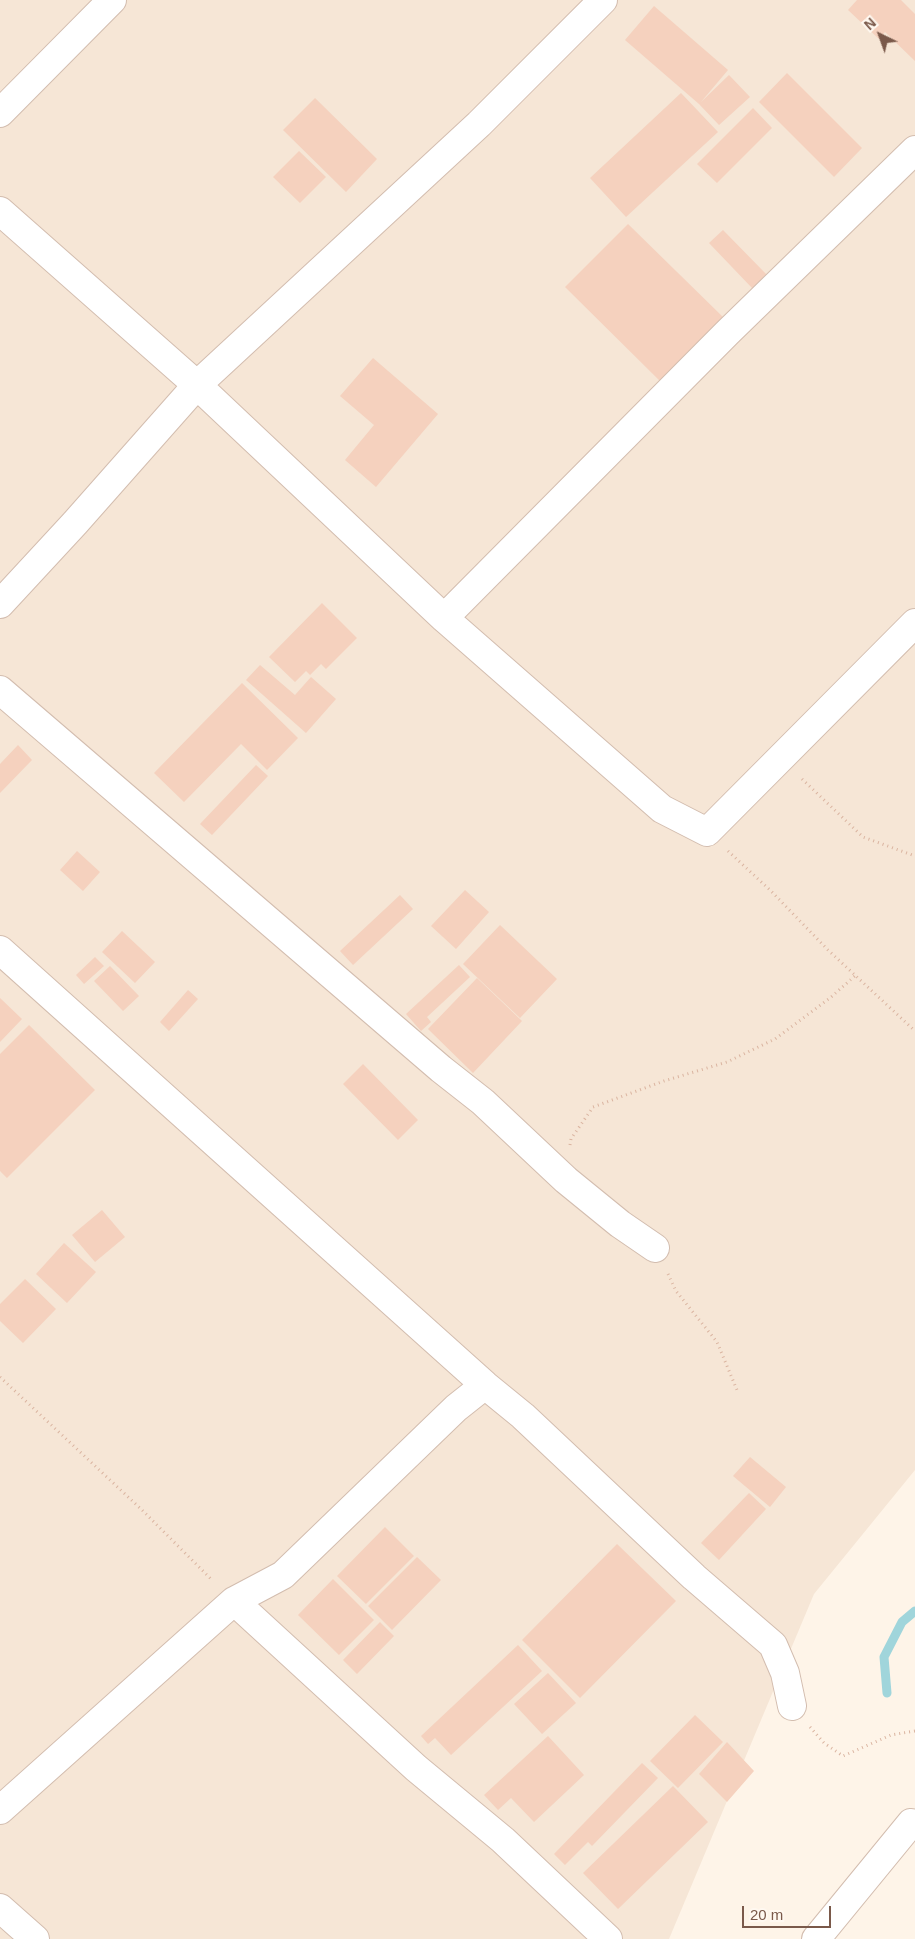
<!DOCTYPE html>
<style>
body{margin:0}
#map{position:relative;width:915px;height:1939px;overflow:hidden;background:#fef4e8;font-family:Arial,sans-serif}
canvas{display:block}
.north{position:absolute;left:855px;top:10px;width:50px;height:50px;-webkit-text-stroke:4px #fff8f0;paint-order:stroke;rotate:318deg;font-size:14px;font-weight:700;line-height:20px;text-align:center;color:#7a594a}
.north::after{content:'';display:block;margin:auto;width:18px;height:22px;background:#7a594a;clip-path:polygon(50% 0,100% 100%,50% 72%,0 100%)}
.scale{position:absolute;left:742px;top:1906px;width:89px;height:22px;box-sizing:border-box;border:2px solid #7a594a;border-top:0;padding-left:6px;font-size:15px;line-height:18px;white-space:nowrap;color:#7a594a;-webkit-text-stroke:4px #fff8f0;paint-order:stroke}
</style>
<div id="map">
<canvas width="915" height="1939"></canvas>
<div class="north">N</div>
<div class="scale">20 m</div>
</div>
<script>
const ctx = document.querySelector('canvas').getContext('2d');
ctx.lineJoin = 'round';
function fillPath(path, color) { ctx.fillStyle = color; ctx.fill(path, 'evenodd'); }
function stroke(path, color, width, dash) { ctx.strokeStyle = color; ctx.lineWidth = width; ctx.lineCap = dash ? 'butt' : 'round'; ctx.setLineDash(dash || []); ctx.stroke(path); }
fillPath(new Path2D(`
 M0 0H915V1470L814 1594 669 1939H0Z`), '#f6e6d6');
stroke(new Path2D(`
 M887 1693 884 1657 902 1622 915 1611`), '#a0d5db', 9);
fillPath(new Path2D(`
 M857 0H901L915 14V61L885 32 879 39 848 10Z
 M654 6 728 70 701 102 729 75 750 97 719 125 699 104 625 40Z
 M787 73 862 148 834 177 759 102Z
 M681 93 718 132 626 217 590 178Z
 M315 98 377 159 346 192 283 130Z
 M753 108 772 128 717 183 697 164Z
 M299 151 326 177 300 203 273 177Z
 M628 224 725 319 661 382 565 287Z
 M723 230 767 275 753 289 709 243Z
 M373 358 438 414 376 487 345 460 374 425 340 396Z
 M322 603 357 638 326 669 321 664 310 675 306 671 295 682 269 657Z
 M260 665 295 695 311 677 336 699 306 733 246 680Z
 M242 683 298 738 267 770 241 744 184 802 154 773Z
 M18 745 32 760 0 793V764Z
 M256 765 268 776 212 835 200 824Z
 M77 851 100 872 83 891 60 870Z
 M465 890 489 912 456 949 431 926Z
 M400 895 413 909 353 965 340 951Z
 M500 925 557 979 520 1018 463 964Z
 M122 931 155 962 135 983 102 952Z
 M95 957 104 966 84 984 76 975Z
 M459 965 470 977 427 1017 431 1022 421 1031 406 1014Z
 M110 966 139 996 123 1011 94 981Z
 M477 978 522 1021 473 1073 428 1029Z
 M188 990 198 999 169 1031 160 1022Z
 M0 998 22 1019 0 1042Z
 M29 1025 95 1090 7 1178 0 1171V1054Z
 M363 1064 418 1120 398 1140 343 1084Z
 M102 1210 125 1237 95 1262 72 1235Z
 M64 1243 96 1272 67 1303 36 1274Z
 M25 1279 56 1309 23 1343 0 1321V1304Z
 M750 1457 786 1487 770 1507 733 1476Z
 M749 1493 766 1509 719 1560 701 1543Z
 M385 1527 414 1556 366 1604 337 1576Z
 M617 1544 676 1601 580 1698 522 1640Z
 M417 1557 441 1580 392 1630 368 1606Z
 M333 1579 374 1620 339 1655 298 1615Z
 M380 1622 394 1636 357 1674 343 1660Z
 M518 1645 542 1671 451 1755 435 1738 428 1744 421 1736Z
 M548 1673 576 1703 542 1734 514 1704Z
 M695 1715 723 1742 678 1788 650 1761Z
 M548 1736 584 1775 534 1822 511 1798 498 1810 484 1795Z
 M727 1742 754 1771 727 1802 699 1774Z
 M642 1763 658 1778 592 1846 588 1842 565 1865 554 1854Z
 M673 1786 708 1822 618 1909 583 1873Z`), '#f5d1be');
const minor = new Path2D(`
 M0 211 197 385 444 618 662 809 707 832 915 623
 M0 604 75 523 197 385 479 124 603 0
 M444 618 727 333 915 150
 M0 690 441 1069 483 1102 566 1180 620 1224 655 1248
 M0 950 485 1385 523 1416 694 1577 773 1645 785 1673 792 1706
 M234 1601 416 1768 503 1840 608 1939
 M0 1810 234 1601 283 1575 456 1408 485 1385
 M0 1908 35 1939
 M816 1939 911 1823`);
const tertiary = new Path2D(`
 M0 113 112 0`);
stroke(minor, '#d3bdaf', 30);
stroke(tertiary, '#d3bdaf', 30);
stroke(new Path2D(`
 M802 779 863 837 915 856
 M728 851 771 891 828 950 915 1031
 M570 1145 571 1139 593 1107 664 1081 727 1062 775 1039 830 998 856 975
 M668 1274 676 1291 717 1342 737 1390
 M0 1377 141 1509 213 1581
 M810 1727 824 1743 843 1756 891 1735 915 1731`), '#dab4a0', 3, [1, 4]);
stroke(minor, '#fff', 28);
stroke(tertiary, '#fff', 28);
</script>
